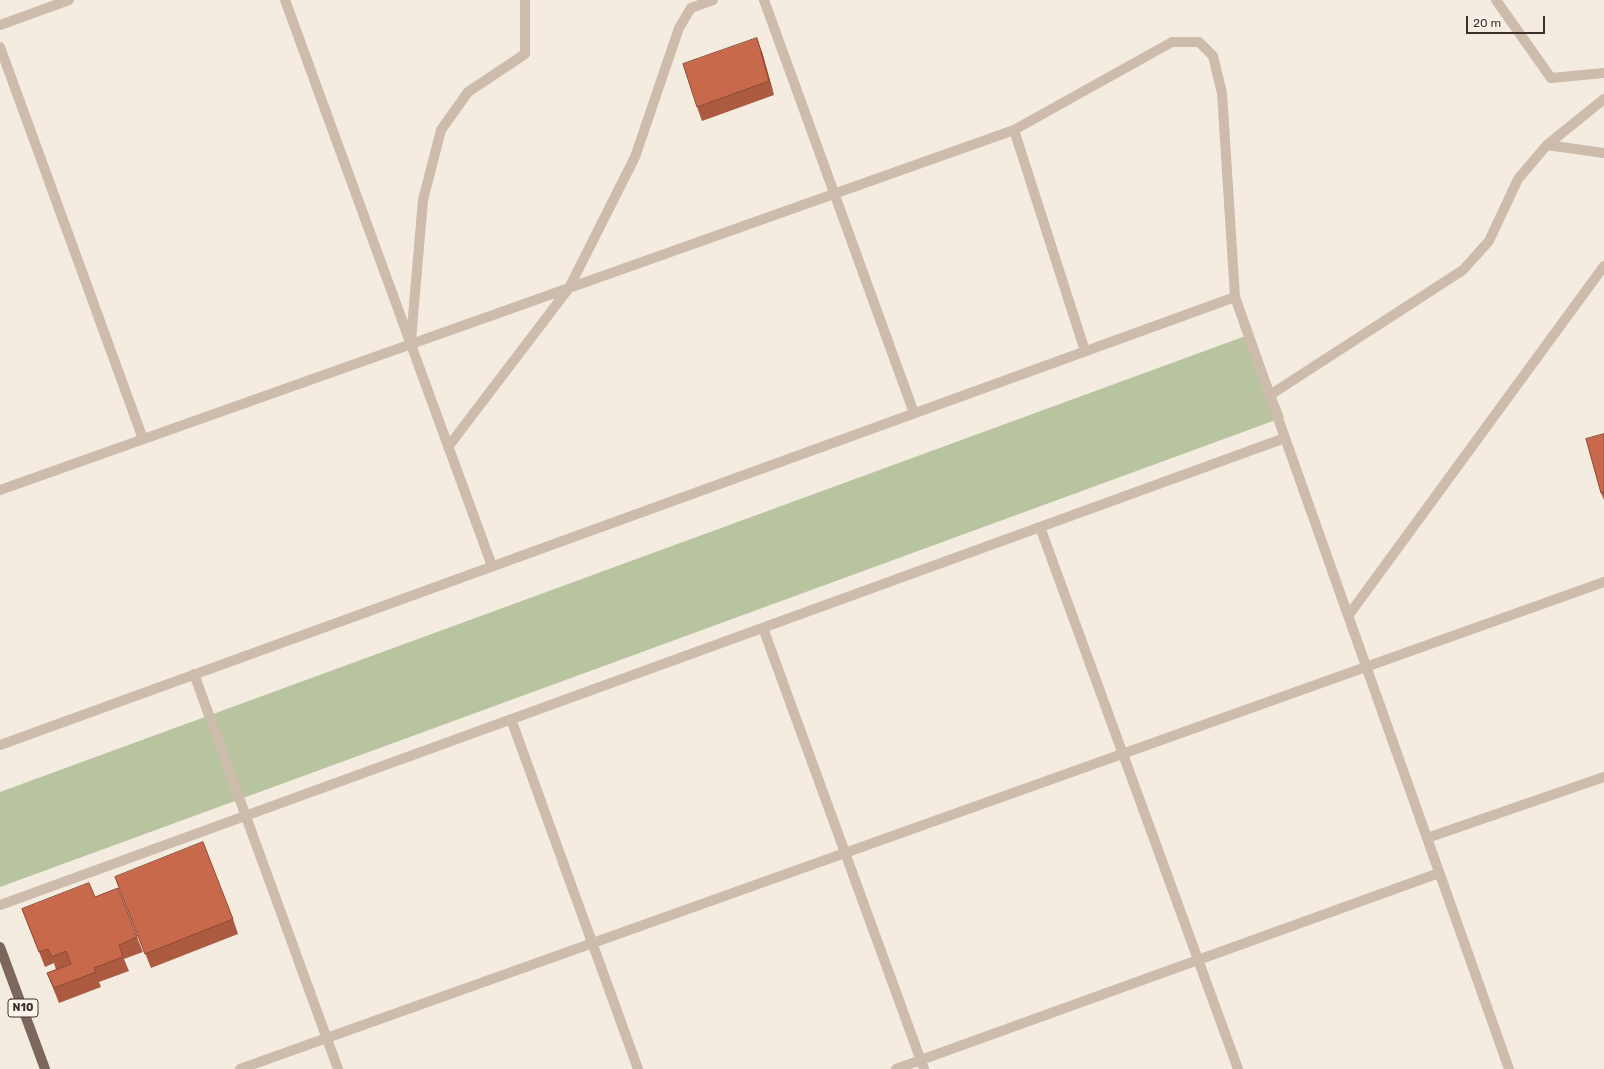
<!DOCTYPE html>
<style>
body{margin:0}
#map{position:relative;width:1604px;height:1069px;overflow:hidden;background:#f4ebe1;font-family:Rubik,sans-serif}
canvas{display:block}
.scale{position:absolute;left:1466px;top:16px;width:79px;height:18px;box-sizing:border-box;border:2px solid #3b302b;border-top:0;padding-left:5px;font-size:12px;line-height:14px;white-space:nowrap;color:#3b302b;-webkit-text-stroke:3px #fbf5ee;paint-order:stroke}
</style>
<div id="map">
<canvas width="1604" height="1069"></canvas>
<div class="scale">20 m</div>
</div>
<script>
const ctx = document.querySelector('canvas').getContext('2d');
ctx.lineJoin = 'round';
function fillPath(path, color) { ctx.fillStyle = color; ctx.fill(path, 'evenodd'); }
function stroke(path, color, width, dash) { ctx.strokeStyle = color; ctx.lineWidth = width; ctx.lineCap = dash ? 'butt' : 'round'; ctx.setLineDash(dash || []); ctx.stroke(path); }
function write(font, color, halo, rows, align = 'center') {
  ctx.font = font + ' Rubik,sans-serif'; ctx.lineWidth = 3.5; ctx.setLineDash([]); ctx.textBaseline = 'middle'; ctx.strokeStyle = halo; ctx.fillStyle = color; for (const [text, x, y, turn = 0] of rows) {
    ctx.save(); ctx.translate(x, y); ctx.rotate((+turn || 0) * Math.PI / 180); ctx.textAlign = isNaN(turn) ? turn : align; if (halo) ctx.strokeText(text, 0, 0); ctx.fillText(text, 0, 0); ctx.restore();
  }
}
fillPath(new Path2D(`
 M1251 334 1284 417 0 887V792Z`), '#b8c4a0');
stroke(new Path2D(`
 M285 0 492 566
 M764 0 914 413
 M1496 0 1551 78 1604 73
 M0 25 69 0
 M0 47 143 439
 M1014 130 1085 351
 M1547 145 1604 153
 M411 340 423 200 441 130 468 92 525 54V0
 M1270 395 1463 270 1489 241 1518 179 1547 145 1604 99
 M448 447 569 288 635 157 679 28 691 8 713 0
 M0 490 1014 130 1172 42H1199L1213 56 1222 93 1235 297 1509 1069
 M1040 527 1238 1069
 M1348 616 1604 266
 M763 628 924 1069
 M194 674 338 1069
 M511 719 638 1069
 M0 745 1235 297
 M1427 838 1604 777
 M0 905 1285 438
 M240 1069 1604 582
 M896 1069 1439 873`), '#cdbbac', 10);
stroke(new Path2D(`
 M0 947 45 1069`), '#7d675c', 10);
fillPath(new Path2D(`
 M762 52 774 95 702 121 697 107Z
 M1604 434V500L1601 493Z
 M115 877 233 919 238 934 151 968Z
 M95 897 137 937 143 952 124 959 129 971 99 982 101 987 59 1003 47 973 56 970 54 963 45 967 22 909Z`), '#ac5a40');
fillPath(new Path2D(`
 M757 38 762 52 774 95 769 81Z`), '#8c4a34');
const building = new Path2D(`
 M757 38 769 81 697 107 683 64Z
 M1604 434V492L1601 493 1586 439Z
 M203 842 233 919 145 954 115 877Z
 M89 883 95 897 118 888 137 937 119 945 123 957 94 968 96 972 54 988 47 973 71 964 66 951 52 957 48 949 39 952 22 909Z`);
fillPath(building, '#c8694b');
stroke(building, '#8c4a34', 1);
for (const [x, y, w] of [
 [23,1008,30]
]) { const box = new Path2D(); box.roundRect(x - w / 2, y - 9, w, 18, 3); ctx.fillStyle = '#fbf5ee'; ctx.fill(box); stroke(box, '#3b302b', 1); }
write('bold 11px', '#3b302b', null, [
 ["N10",23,1008]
]);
</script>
